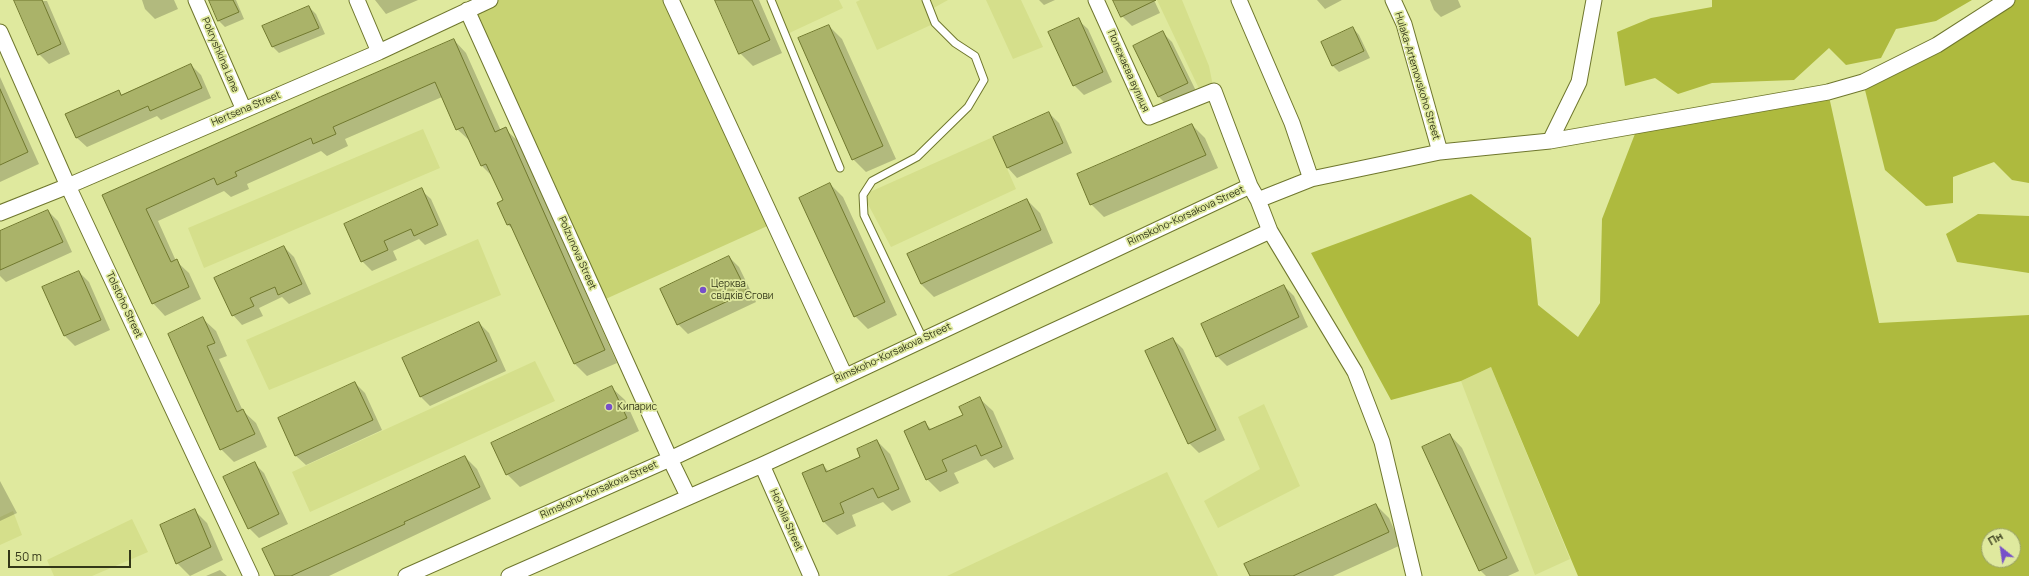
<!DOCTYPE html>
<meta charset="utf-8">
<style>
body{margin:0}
#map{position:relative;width:2029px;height:576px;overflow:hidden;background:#dfe99e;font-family:Manrope,sans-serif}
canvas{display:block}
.north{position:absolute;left:1981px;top:528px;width:40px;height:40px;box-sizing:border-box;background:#dfe99e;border:1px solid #9aa268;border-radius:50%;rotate:330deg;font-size:11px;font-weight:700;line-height:16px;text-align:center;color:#333718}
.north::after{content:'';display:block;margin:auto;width:14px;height:18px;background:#7750c9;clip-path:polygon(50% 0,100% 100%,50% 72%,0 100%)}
.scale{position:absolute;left:8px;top:550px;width:123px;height:18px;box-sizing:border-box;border:2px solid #333718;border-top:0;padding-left:5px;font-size:12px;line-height:14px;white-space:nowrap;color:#333718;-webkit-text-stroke:3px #dfe99e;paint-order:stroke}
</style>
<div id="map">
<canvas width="2029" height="576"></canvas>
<div class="north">Пн</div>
<div class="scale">50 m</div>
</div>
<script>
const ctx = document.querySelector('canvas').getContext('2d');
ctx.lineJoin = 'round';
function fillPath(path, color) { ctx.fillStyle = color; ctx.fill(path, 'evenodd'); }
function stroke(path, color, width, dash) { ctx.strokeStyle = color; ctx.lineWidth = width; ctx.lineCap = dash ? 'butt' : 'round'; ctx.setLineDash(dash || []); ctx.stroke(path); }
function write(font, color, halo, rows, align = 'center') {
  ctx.font = font + ' Manrope,sans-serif'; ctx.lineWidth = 3.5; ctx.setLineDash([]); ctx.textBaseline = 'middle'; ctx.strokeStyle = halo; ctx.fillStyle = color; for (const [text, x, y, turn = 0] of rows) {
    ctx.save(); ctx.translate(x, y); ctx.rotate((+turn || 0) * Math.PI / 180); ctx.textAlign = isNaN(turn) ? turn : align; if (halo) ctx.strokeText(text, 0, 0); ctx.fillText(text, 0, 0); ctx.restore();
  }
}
fillPath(new Path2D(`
 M771 0H839L843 8 785 35Z
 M860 0H948L930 10 935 23 877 50 856 2Z
 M986 0H1021L1043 47 1013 59Z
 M1157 0H1182L1209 66 1214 91 1202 95Z
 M423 129 440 168 204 268 188 228Z
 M993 137 1016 189 891 247 863 195Z
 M478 239 501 295 269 390 246 340Z
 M535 361 555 401 310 512 292 472Z
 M1491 367 1570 559 1535 575 1461 381Z
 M1264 404 1300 486 1218 528 1204 501 1260 469 1238 417Z
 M1167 472 1218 576H947Z
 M13 511 22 535 0 545V517Z
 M132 519 148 552 92 576H54L47 560Z`), '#d5df8b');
fillPath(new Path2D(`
 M490 0H671L774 223 599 302 467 10Z`), '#c8d373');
fillPath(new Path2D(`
 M1712 0H1972L1936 21 1896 29 1881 58 1846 65 1829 48 1794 80 1712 83 1678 94 1655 78 1625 86 1617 32 1651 18 1712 7Z
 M2007 0H2029V183L2012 180 1994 162 1953 177V203L1926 206 1885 170 1863 82Z
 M1828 92 1879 323 2029 315V576H1578L1491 367 1461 381 1391 400 1311 253 1471 194 1531 238 1538 305 1578 337 1600 303 1602 219 1638 126ZM1989 536H2013V560H1989Z
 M1978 214 2029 216V273L1957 262 1946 234Z`), '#aeba3e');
fillPath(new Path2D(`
 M16 0 47 1 70 54 49 64 39 54Z
 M142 0H174L178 9 155 19 145 9Z
 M210 0H236L244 19 225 27 219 21Z
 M375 0H418L386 14Z
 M716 0H759L782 53 753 66 740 53Z
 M1039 0H1055L1044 5Z
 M1114 0H1154L1160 13 1132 26 1122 16Z
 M1317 0H1342L1325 9Z
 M1430 0H1458L1461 7 1441 17 1434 10Z
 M309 7 316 14 325 34 279 53 273 47 264 26Z
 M1078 20 1088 29 1112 82 1084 95 1074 85Z
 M829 26 842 39 896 159 866 172 853 159Z
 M1353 28 1359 35 1370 58 1339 72 1333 66Z
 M1163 33 1172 42 1197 93 1169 107 1159 97 1135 46Z
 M454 40 466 53 501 131 505 129 518 141 617 363 587 376 575 364 514 230 508 225 498 203 504 201 494 178 482 166 470 141 457 129 442 97 345 139 348 146 327 156 321 151 247 184 249 189 231 197 224 191 158 221 176 261 189 273 201 299 165 316 153 303 104 195Z
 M191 65 201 75 211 98 161 120 157 116 87 147 77 138 67 114 118 91 123 96Z
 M0 77 39 164 0 182Z
 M1049 113 1059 123 1072 153 1017 178 1008 168 994 138Z
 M1192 125 1205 138 1218 168 1104 217 1091 204Z
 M830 184 843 197 897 315 868 329 855 316Z
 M421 190 431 199 447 235 425 245 419 239 393 251 397 260 372 271 362 261Z
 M1027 200 1040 213 1053 243 934 297 921 284 908 254Z
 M48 211 58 221 72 252 6 282 0 276V232Z
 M284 247 294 257 311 294 289 304 282 297 259 308 263 316 242 325 233 315Z
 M729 257 739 267 756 302 688 334 678 324Z
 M79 272 89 282 110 330 75 346 65 336 44 288Z
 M1284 286 1294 296 1308 327 1227 366 1217 356Z
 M203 319 216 331 227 356 219 359 243 411 256 423 267 447 234 462 221 449Z
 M479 323 489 333 506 371 430 406 420 396Z
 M1173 339 1183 349 1225 440 1199 453 1189 443Z
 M355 383 365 393 382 430 306 465 296 456 279 418Z
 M612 388 625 400 639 431 520 487 507 474Z
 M980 399 993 411 1014 459 994 468 986 459 954 473 959 483 940 492 927 479 925 423 932 430 965 415Z
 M1450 435 1462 448 1519 571 1508 576H1486L1480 570Z
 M877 441 890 454 911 502 892 511 883 502 852 515 856 526 837 535 824 522 803 474 823 465 829 472 862 458Z
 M465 457 477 469 491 499 329 576H276Z
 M254 463 264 473 288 524 259 538 249 528Z
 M0 481 17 513 0 521Z
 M1376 505 1389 518 1401 545 1333 576H1251Z
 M194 510 207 523 223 560 190 576 177 563Z
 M220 570 227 576H206Z`), '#0003');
const building = new Path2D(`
 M14 0H42L61 44 38 55Z
 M209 0H233L239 12 218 21Z
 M715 0H752L770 40 739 54Z
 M1113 0H1156L1121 17Z
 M309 6 319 28 272 47 262 26Z
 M1079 18 1103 72 1073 86 1048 32Z
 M829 25 883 146 852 160 798 38Z
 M1353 27 1364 51 1332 66 1321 42Z
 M1163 31 1188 83 1158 97 1133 46Z
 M454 39 495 132 506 127 605 350 574 364 510 224 507 225 497 203 503 200 486 164 481 166 463 127 456 130 435 82 333 127 336 134 313 144 311 138 235 172 237 176 217 185 214 178 146 209 171 262 177 259 189 287 152 304 102 195 320 97Z
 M191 64 202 88 150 111 148 106 76 138 65 114 119 90 121 95Z
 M0 89 28 152 0 165Z
 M1049 112 1063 143 1007 168 993 137Z
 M1192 124 1206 155 1090 205 1077 174Z
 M830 183 885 302 854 317 799 198Z
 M422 188 438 225 414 236 411 229 384 241 388 250 361 262 344 224Z
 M1027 199 1041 230 921 284 907 254Z
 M48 210 63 242 0 270V231Z
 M284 246 302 284 278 295 275 287 250 298 254 306 232 316 214 278Z
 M729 256 747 292 677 325 660 289Z
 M79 271 101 320 64 336 42 287Z
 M1284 285 1299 317 1216 357 1201 324Z
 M203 317 215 343 207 346 237 412 243 409 255 434 220 450 168 334Z
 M479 322 497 361 420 397 402 358Z
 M1173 338 1216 430 1188 444 1145 351Z
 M355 382 373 420 295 456 278 418Z
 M612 386 627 418 506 475 491 443Z
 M980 397 1002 447 981 456 976 445 942 460 947 471 926 480 904 431 925 421 929 430 963 415 959 407Z
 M1450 434 1507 558 1479 571 1422 447Z
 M877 440 899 489 878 498 873 488 840 503 844 513 823 522 802 473 823 464 826 472 860 457 857 449Z
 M465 456 480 487 404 522 405 524 291 576H275L262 549Z
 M255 462 279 514 248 529 223 477Z
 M1376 504 1389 532 1293 576H1250L1244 564Z
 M195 509 211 547 176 564 160 525Z`);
fillPath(building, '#aab369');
stroke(building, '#70782e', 1);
const service = new Path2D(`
 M771 0 840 168
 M923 339 864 215 863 195 872 181 917 157 968 107 984 80 975 56 955 43 935 23 926 0`);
const minor = new Path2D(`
 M196 0 244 110
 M357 0 379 52
 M671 0 845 376
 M1096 0 1149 117 1214 91 1250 186
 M1239 0 1292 123 1311 179
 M1393 0 1404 24 1440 152
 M467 10 670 459 688 496
 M0 32 68 186 251 576
 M1550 141 1579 82 1594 0
 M1258 200 1311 179 1440 152 1550 141 1828 92 1863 82 1937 45 2007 0
 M0 213 68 186 379 52 490 0
 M1270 231 1355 372 1382 442 1414 576
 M762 465 811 576
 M406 576 670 459 1250 186 1258 200 1270 231 762 465 509 576`);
stroke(service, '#6f772d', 9);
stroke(minor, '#6f772d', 17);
stroke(service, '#fff', 7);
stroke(minor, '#fff', 15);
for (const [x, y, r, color] of [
 [703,290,4,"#7750c9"],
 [609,407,4,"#7750c9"]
]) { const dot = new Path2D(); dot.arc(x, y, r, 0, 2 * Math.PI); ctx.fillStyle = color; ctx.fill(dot); stroke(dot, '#dfe99e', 1.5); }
write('10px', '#333718', '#dfe99e', [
 ["Pokryshkina Lane",220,55,67],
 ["Полєжаєва вулиця",1128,71,66],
 ["Hulaka-Artemovskoho Street",1417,76,73],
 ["Hertsena Street",246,109,-23],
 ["Rimskoho-Korsakova Street",1186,216,-25],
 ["Polzunova Street",577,253,66],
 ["Tolstoho Street",124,305,65],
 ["Rimskoho-Korsakova Street",893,353,-25],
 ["Rimskoho-Korsakova Street",599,490,-24],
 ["Hoholia Street",786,520,66]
]);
write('10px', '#333718', '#dfe99e', [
 ["Церква",711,284],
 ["свідків Єгови",711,296],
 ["Кипарис",617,407]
], 'left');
</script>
